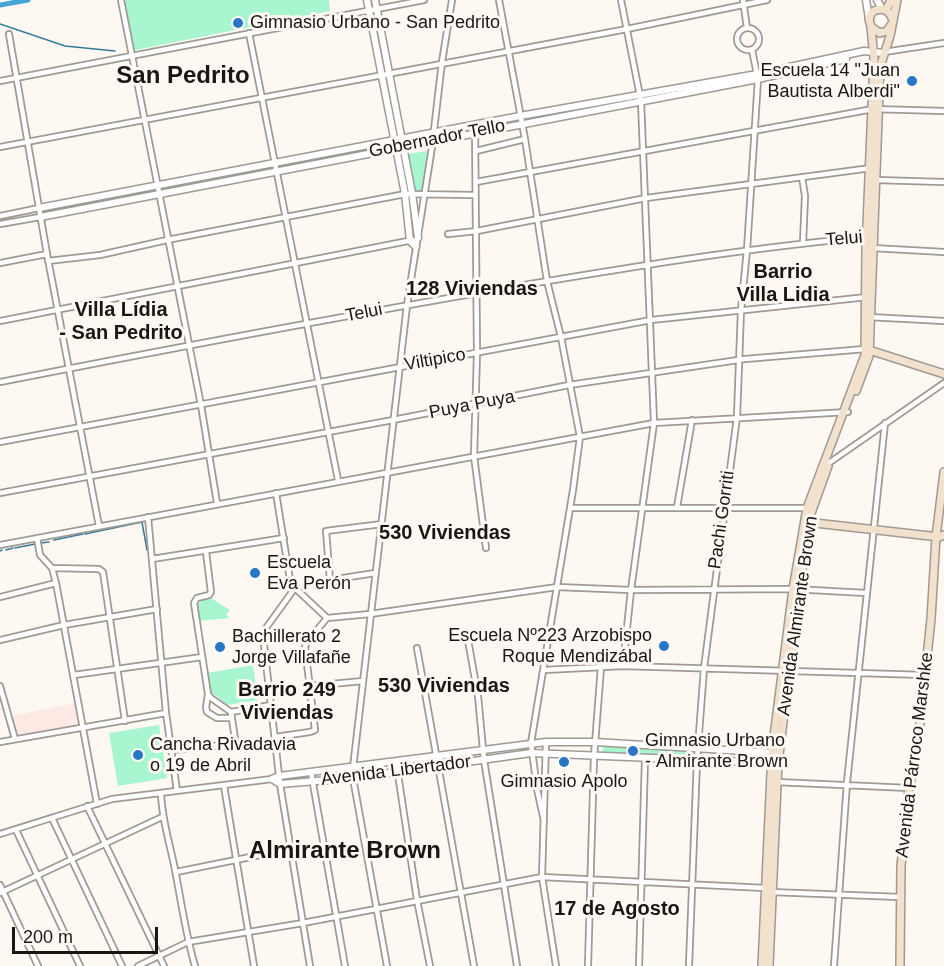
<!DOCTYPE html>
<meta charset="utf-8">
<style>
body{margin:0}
#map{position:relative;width:944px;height:966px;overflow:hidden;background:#fef8f2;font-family:Arial,sans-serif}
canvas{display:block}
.scale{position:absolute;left:12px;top:927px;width:146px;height:27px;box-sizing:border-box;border:3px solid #191715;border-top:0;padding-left:8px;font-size:18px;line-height:21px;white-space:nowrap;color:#191715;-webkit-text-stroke:4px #fef8f2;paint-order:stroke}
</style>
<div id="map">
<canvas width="944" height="966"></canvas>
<div class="scale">200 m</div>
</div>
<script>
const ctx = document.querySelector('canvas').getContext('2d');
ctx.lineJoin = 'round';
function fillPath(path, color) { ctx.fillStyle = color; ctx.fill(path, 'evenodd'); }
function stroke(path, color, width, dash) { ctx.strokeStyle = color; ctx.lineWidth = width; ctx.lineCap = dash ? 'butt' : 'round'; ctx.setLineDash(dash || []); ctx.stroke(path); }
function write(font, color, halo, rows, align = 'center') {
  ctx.font = font + ' Arial,sans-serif'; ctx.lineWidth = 6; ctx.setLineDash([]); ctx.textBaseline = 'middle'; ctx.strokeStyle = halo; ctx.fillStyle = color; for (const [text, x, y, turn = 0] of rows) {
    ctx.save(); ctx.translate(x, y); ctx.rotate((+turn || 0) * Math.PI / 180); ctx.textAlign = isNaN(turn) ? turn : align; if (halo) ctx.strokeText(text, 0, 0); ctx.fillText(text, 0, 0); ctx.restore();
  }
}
fillPath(new Path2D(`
 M75 703 79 726 15 738 11 716Z`), '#ffe9e5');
fillPath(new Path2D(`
 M125 0H329L330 11 136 50 134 49Z
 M427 151 421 192 415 191 408 154Z
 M206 597 211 598 230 610 226 615 230 618 197 621 196 606Z
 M253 665 258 700 228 705 210 691 207 673Z
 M159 725 167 778 118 786 109 733Z
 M604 746 683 750 692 755 691 757 604 754 602 750Z`), '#a7f6cf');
stroke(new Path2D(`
 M0 24 65 46 115 51
 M85 534 142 522 147 550
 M54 540 83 534
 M41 543 49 542
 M15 548 35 544
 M6 550 13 548
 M0 551 2 550`), '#367a9c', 1.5);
stroke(new Path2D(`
 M0 5 28 0`), '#43a4d6', 5);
const minor = new Path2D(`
 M121 0 201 405 217 503
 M499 0 525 139 547 281 561 337 580 437 573 490 531 743 537 789 544 821
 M621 0 641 101 654 423 631 590 623 666
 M743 0 747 28
 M737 39a11 11 0 1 1 22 0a11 11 0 1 1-22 0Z
 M249 33 338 480
 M9 34 47 254 99 526
 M884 52 944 43
 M0 81 424 0
 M475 126 477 353 474 456 486 548
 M0 147 627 29 767 0
 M476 151 525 139
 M802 177 805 196 803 243
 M875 180 944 182
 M476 182 873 109 944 111
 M0 216 39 208
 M0 224 40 217
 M448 234 477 231 646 198 871 168
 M872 248 944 252
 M48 261 100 255 167 240 405 194 475 195
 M0 263 47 254
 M869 317 944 321
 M0 321 413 240
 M0 382C158 351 317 321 477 293 606 271 736 249 867 237
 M0 442 651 320 867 297
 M826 465 944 383
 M0 493 393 420 569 385 745 359 865 349
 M276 493 292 592 266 628 264 645 280 784 310 966
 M677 507 692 420
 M570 508H807
 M148 517 166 713 177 791
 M37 538 40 555 52 568 56 583 97 804
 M0 545 654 423 848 412
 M152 559 284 538
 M52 568 99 569 103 572 125 721
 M375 573 330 580 326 531 382 524
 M292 585 327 618
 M0 597 56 583
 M327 618 370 614 557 587 631 590 793 589 866 593
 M0 640 64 625 157 609
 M468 640 478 696 484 760 517 966
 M417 648 474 966
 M544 670 623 666 925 675
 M74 675 202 657
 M0 686 15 739
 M310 686 363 681
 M208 694 206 707 207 712 217 718H232
 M231 712 271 705
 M275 737 310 732 315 730 305 647 307 642 327 618
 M0 742 166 713
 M546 742 542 877 556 966
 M172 750 232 744 235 739 231 712 211 698 208 694 194 603 197 598 209 595 211 592 206 552
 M396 761 417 900 430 966
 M311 772 345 966
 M776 782 909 788
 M224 786 254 966
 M161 793C162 823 171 846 176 875 182 906 186 936 195 966
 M87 806 164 966
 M52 818 122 966
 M16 830 80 966
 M0 834 112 799 272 779
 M176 872 290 849
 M0 885 38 966
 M0 893 162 817
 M138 966 188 942 303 923 542 877 765 888 771 892 900 897
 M387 966 353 778V768L407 305 432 147 442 62 452 0
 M588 966 594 757 601 667
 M639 966 645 759
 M689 966 697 760 704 668 737 417 741 310 747 250 758 79 752 50
 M834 966 847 782 885 423`);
const tertiary = new Path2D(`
 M367 0 405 194 410 241 416 247
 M375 0 412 193 418 238
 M866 0 869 19
 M877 0 882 9
 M39 208 520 116 757 74 864 51 883 53
 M40 217 758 79 846 59
 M272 779 279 776 546 742H595L776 753
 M272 779 280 784 353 778 531 753 775 763`);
const secondary = new Path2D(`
 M886 10 891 0
 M871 27 880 33 887 31 891 25
 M866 349 944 374
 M856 391 869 356 880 67 890 36 897 0
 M806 522 939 537 944 535
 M762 966 772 752 793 589 807 508 865 355 866 248 874 59 871 27 869 19 872 12C882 6 890 10 893 21
 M769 966 778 763 799 591 810 516 828 466
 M900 966 901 866 909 788 917 752 931 619 936 537 944 472`);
stroke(minor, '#9f9a94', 8);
stroke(tertiary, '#9f9a94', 9);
stroke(secondary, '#9f9a94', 10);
stroke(minor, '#fff', 4.5);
stroke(tertiary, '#fff', 6);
stroke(secondary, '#f2e1cc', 7);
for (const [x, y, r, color] of [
 [238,23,6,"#2677c6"],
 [912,81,6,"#2677c6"],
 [255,573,6,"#2677c6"],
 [664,646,6,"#2677c6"],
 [220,647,6,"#2677c6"],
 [633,751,6,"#2677c6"],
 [138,755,6,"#2677c6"],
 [564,762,6,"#2677c6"]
]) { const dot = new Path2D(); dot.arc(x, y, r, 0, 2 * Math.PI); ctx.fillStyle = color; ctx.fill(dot); stroke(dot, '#fef8f2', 2); }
write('18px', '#191715', '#fef8f2', [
 ["Gimnasio Urbano - San Pedrito",250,23],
 ["Escuela 14 \"Juan",900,71,"right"],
 ["Bautista Alberdi\"",900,92,"right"],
 ["Escuela",267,563],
 ["Eva Perón",267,584],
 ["Escuela Nº223 Arzobispo",652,636,"right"],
 ["Roque Mendizábal",652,657,"right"],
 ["Bachillerato 2",232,637],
 ["Jorge Villafañe",232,658],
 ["Gimnasio Urbano",645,741],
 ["- Almirante Brown",645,762],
 ["Cancha Rivadavia",150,745],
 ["o 19 de Abril",150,766],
 ["Gimnasio Apolo",564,782,"center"]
], 'left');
write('18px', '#191715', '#fef8f2', [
 ["Gobernador Tello",437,139,-11],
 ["Telui",844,239,-5],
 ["Telui",364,313,-11],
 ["Viltipico",435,360,-10],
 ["Puya Puya",472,405,-11],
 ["Pachi Gorriti",722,520,-82],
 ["Avenida Almirante Brown",798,616,-82],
 ["Avenida Párroco Marshke",915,755,-83],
 ["Avenida Libertador",396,771,-7]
]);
write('bold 20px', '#191715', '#fef8f2', [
 ["Barrio",783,272],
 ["Villa Lidia",783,295],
 ["128 Viviendas",472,289],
 ["Villa Lídia",121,310],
 ["- San Pedrito",121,333],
 ["530 Viviendas",445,533],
 ["530 Viviendas",444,686],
 ["Barrio 249",287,690],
 ["Viviendas",287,713],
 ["17 de Agosto",617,909]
]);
write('bold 24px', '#191715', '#fef8f2', [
 ["San Pedrito",183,76],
 ["Almirante Brown",345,851]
]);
</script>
